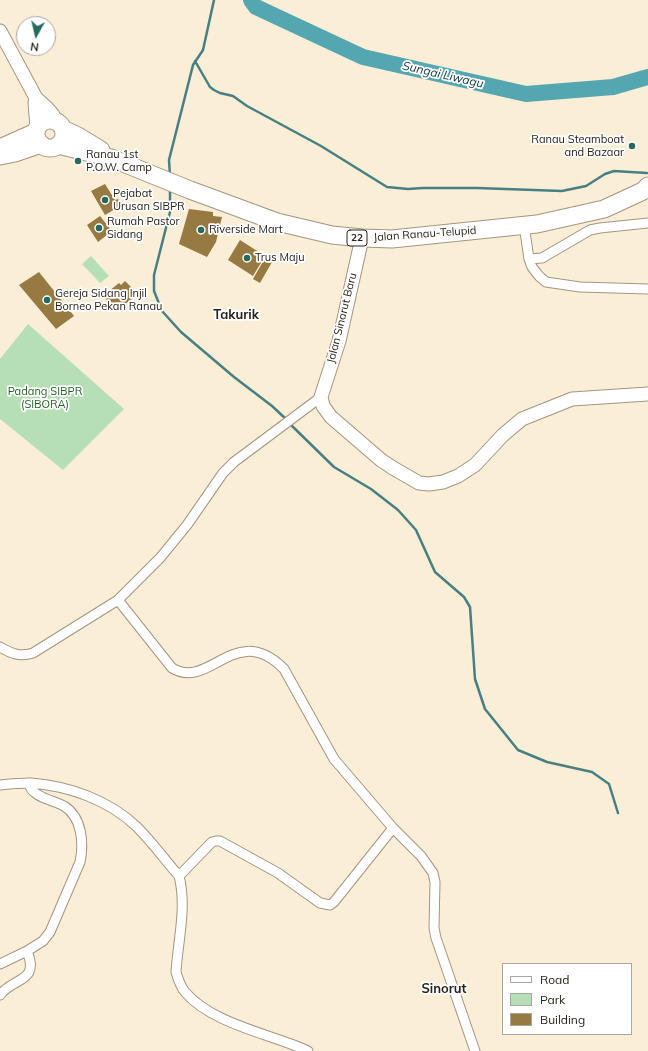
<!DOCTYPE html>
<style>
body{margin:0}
#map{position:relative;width:648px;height:1051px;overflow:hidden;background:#fbeed7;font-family:Mulish,sans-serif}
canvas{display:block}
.legend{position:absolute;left:502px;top:963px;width:130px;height:72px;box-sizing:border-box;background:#fff;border:1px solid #a9a7a4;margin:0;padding:5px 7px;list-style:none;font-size:12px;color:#29241b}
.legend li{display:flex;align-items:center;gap:8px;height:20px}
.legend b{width:20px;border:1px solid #a9a7a4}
.north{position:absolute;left:16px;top:16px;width:40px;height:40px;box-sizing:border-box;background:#fff;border:1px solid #a9a7a4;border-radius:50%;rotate:188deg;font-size:11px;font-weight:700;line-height:16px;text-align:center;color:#29241b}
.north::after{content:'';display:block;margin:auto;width:14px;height:18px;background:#266a5d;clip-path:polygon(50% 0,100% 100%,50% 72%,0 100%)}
</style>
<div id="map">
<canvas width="648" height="1051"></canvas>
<ul class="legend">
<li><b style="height:5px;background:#fff"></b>Road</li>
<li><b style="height:11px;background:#b6dfb5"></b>Park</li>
<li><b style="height:11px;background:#967a42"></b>Building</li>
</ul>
<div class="north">N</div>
</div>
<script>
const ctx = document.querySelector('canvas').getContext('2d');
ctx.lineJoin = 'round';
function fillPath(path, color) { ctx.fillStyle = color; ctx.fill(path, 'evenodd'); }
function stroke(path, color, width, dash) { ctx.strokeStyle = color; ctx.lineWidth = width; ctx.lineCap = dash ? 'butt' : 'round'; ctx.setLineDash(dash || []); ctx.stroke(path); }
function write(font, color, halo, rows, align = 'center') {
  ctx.font = font + ' Mulish,sans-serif'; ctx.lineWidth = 3.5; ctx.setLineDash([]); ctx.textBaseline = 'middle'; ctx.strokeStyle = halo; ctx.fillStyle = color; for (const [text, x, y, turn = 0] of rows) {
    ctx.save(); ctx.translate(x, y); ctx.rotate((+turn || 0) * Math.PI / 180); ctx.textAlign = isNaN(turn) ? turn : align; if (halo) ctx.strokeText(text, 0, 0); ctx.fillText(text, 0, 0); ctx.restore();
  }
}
fillPath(new Path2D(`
 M91 256 109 276 100 283 82 264Z
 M28 324 124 409 63 470 0 419V359Z`), '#b6dfb5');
stroke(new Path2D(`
 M195 61 210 87 214 90 220 93 233 96 247 106 321 146 387 187 408 189 423 188H477L562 191 586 186 605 174 614 171 647 173
 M170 176 169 160 193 65 203 50 214 0
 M170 189V212L154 275V291L162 311 181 332 234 377 272 406 286 419
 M289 423 334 467 371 489 398 510 416 530 435 572 464 597 470 607 475 679 485 709 518 750 547 762 592 772 609 784 618 813`), '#477f83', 2.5);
stroke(new Path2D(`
 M251 0 256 7 363 57 526 94 613 87 648 77`), '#54a6b0', 16);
fillPath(new Path2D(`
 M105 184 115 200 118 199 122 205 105 215 91 191Z
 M189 209 213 212V216L222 217 216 242 207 257 179 244Z
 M100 216 112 231 98 242 87 225Z
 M240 240 265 256 253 276 228 260Z
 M265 258 272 262 260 283 253 279Z
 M39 272 74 316 56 329 19 285Z
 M125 281 133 289 129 293 133 298 116 311 103 296 119 283 121 285Z`), '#967a42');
const street = new Path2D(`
 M524 225 529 259 532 267 539 276 546 282 580 287 648 289
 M529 259 542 258 590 230 600 228 648 223
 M118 600 172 668C210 691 235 620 284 669L334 759 393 828 421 856 433 873 435 882 434 928 436 938 475 1051
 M0 647C12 654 20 657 33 653L118 600 160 558 187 525 223 473 234 462 321 397
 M0 785C10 784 21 783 31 783 69 786 109 800 137 827 152 842 165 860 179 876 187 907 178 940 176 972 178 979 180 986 185 992 212 1024 271 1034 308 1051
 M179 876 212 842 216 841H220L278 873 320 903 330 905 334 902 393 828
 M0 964 27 951
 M0 995C13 977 40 983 27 951L43 941 50 932 80 862C84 843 82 817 64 806 53 800 31 797 29 783`);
const secondary = new Path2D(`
 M0 31 36 98 47 108 53 115 55 121
 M36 98 35 103 37 128
 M362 238 339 341 321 397 323 406 331 417 381 460 393 468 419 483 429 484 443 482 458 476 475 465 503 435 522 419 572 399 648 394`);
const highway = new Path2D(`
 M36 134a14 14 0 1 1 28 0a14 14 0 1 1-28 0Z
 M63 129 78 136 101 150
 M58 145 111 158 190 190 277 222 332 235 362 238 392 239 537 224 604 209 643 191 648 186
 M0 148 36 132
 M0 156 15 153 41 144`);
stroke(street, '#a29681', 11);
stroke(secondary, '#a29681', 15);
stroke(highway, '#a29681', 19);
stroke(street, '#fff', 9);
stroke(secondary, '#fff', 13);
stroke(highway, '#fff', 17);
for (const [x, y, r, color] of [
 [632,146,4,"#266a5d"],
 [78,161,4,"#266a5d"],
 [105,200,4,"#266a5d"],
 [99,228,4,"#266a5d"],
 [201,230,4,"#266a5d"],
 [247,258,4,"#266a5d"],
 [47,300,4,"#266a5d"]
]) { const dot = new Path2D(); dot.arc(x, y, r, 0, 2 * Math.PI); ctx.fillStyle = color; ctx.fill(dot); stroke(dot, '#fff', 1.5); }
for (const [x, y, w] of [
 [357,238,20]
]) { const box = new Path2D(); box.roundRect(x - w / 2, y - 8, w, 16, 3); ctx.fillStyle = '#fff'; ctx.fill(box); stroke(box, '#29241b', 1); }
write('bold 10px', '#29241b', null, [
 ["22",357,238]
]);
write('11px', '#29241b', '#fff', [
 ["Ranau Steamboat",624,140,"right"],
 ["and Bazaar",624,153,"right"],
 ["Ranau 1st",86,155],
 ["P.O.W. Camp",86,168],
 ["Pejabat",113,194],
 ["Urusan SIBPR",113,207],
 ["Rumah Pastor",107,222],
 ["Sidang",107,235],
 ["Riverside Mart",209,230],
 ["Trus Maju",255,258],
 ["Gereja Sidang Injil",55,294],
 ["Borneo Pekan Ranau",55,307]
], 'left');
write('11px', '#29241b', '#fff', [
 ["Jalan Ranau-Telupid",425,234,-4],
 ["Jalan Sinarut Baru",342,318,-76]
]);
write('11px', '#256227', '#fff', [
 ["Padang SIBPR",45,392],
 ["(SIBORA)",45,405]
]);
write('italic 12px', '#0f373c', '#fff', [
 ["Sungai Liwagu",443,75,13]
]);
write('bold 13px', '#29241b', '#fff', [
 ["Takurik",236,315],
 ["Sinorut",444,989]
]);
</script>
